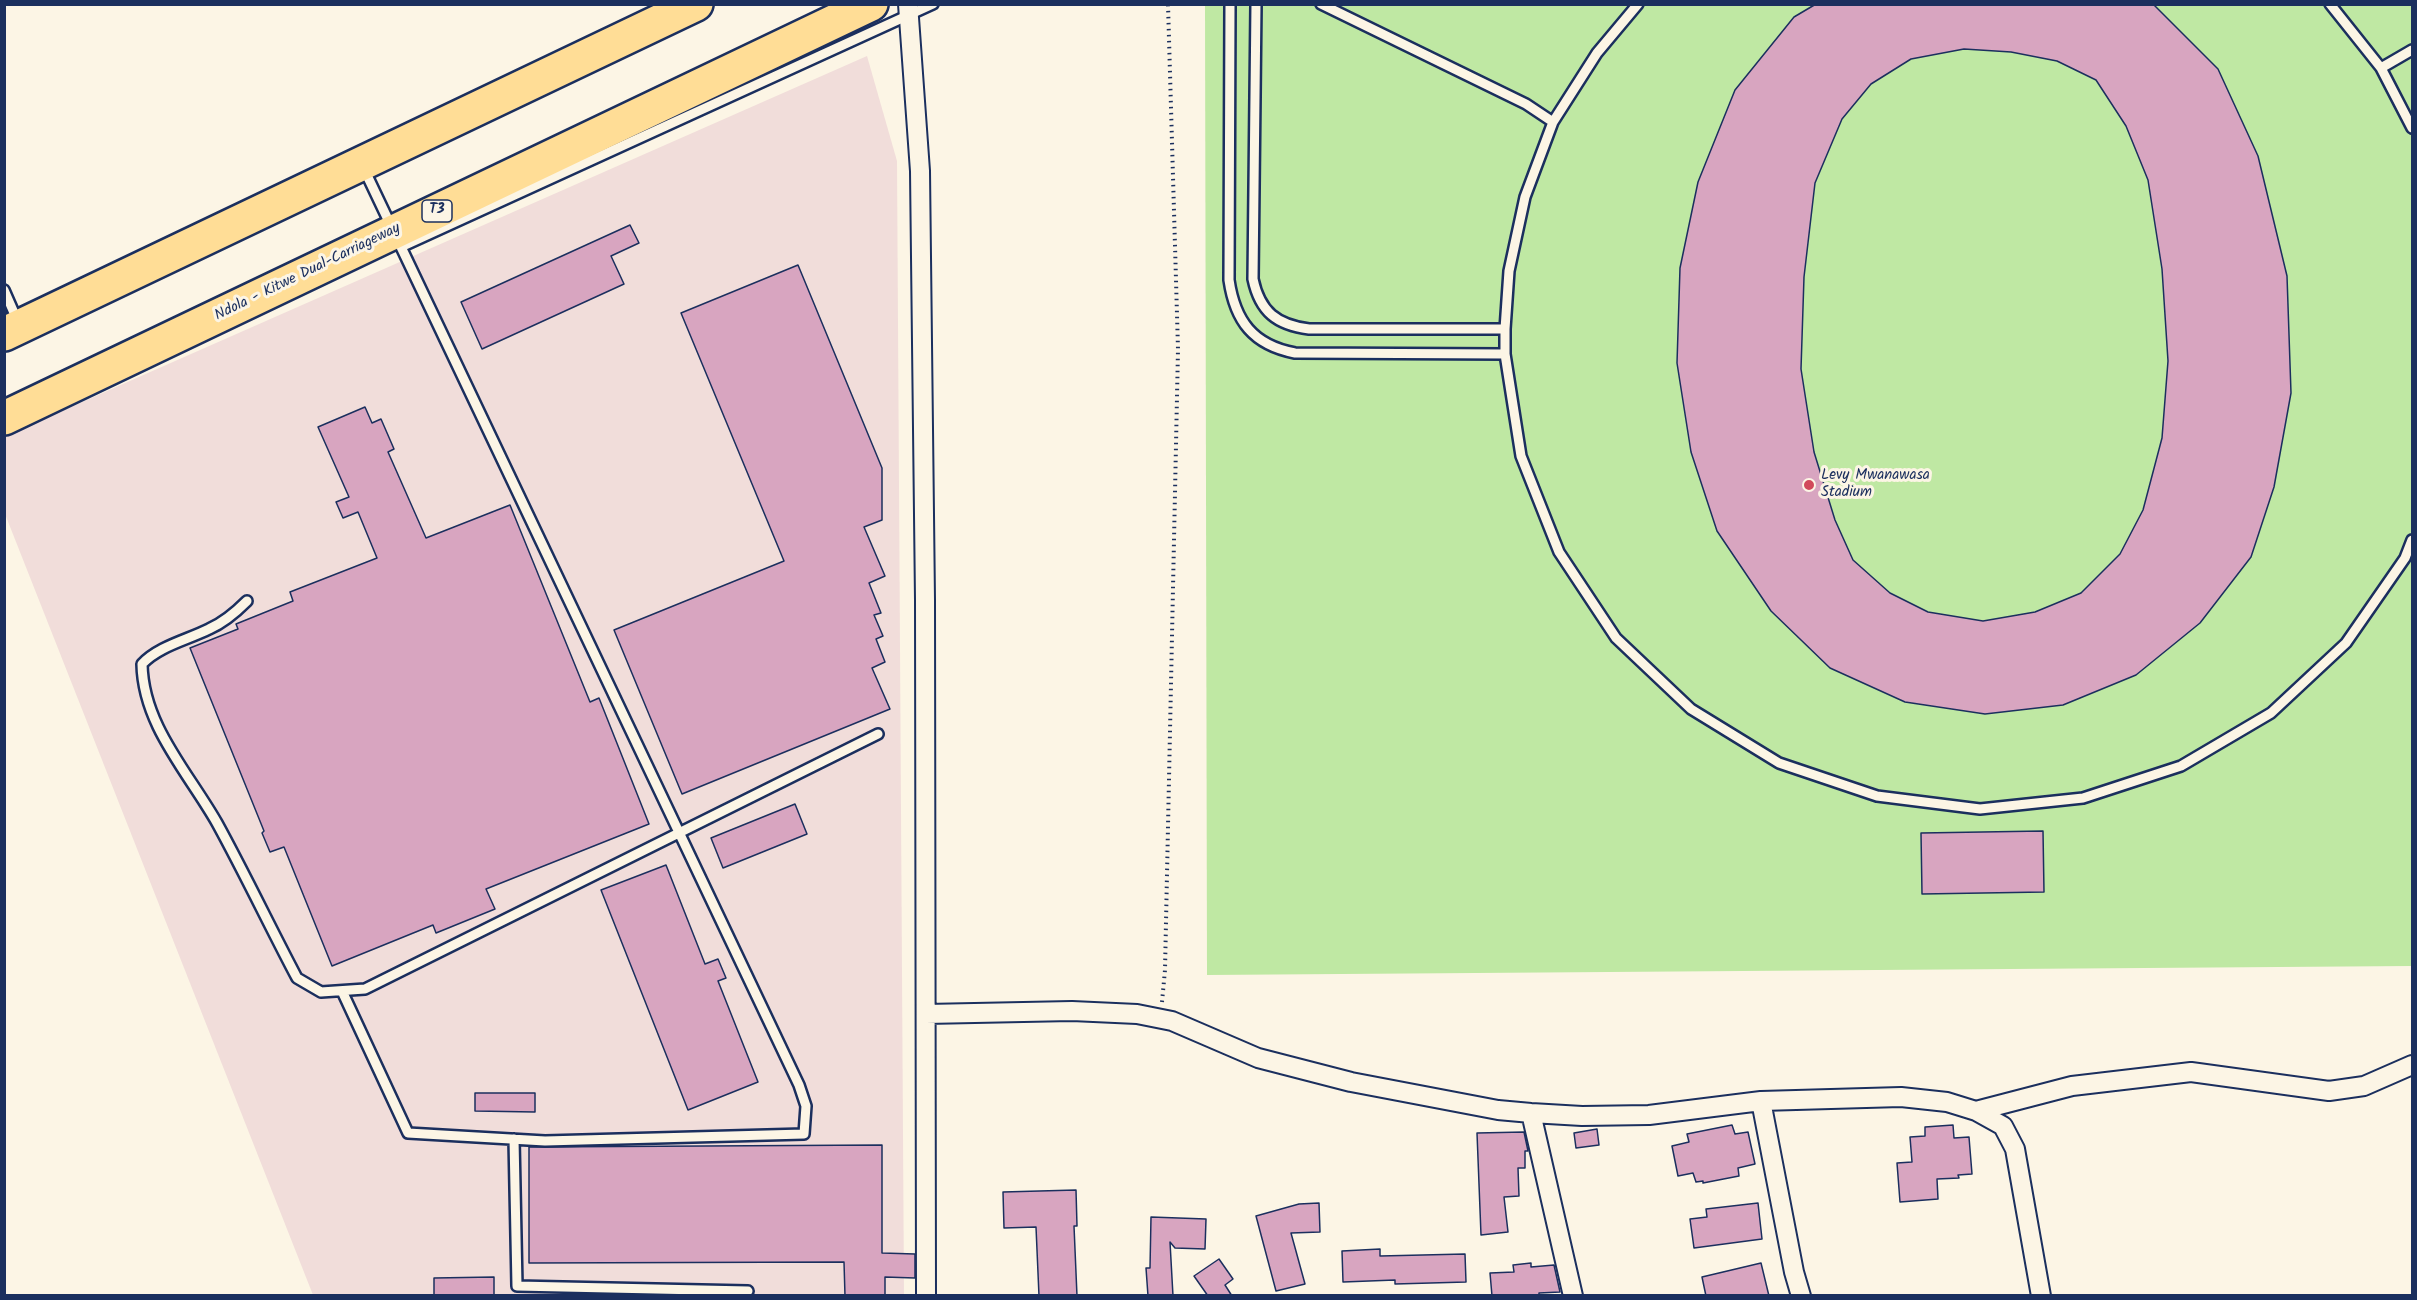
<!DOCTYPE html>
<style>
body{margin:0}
#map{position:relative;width:2417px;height:1300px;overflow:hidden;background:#fcf5e5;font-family:Kalam,sans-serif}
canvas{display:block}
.frame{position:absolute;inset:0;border:6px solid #1b2f5e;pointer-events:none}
</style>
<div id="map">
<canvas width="2417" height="1300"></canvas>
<div class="frame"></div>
</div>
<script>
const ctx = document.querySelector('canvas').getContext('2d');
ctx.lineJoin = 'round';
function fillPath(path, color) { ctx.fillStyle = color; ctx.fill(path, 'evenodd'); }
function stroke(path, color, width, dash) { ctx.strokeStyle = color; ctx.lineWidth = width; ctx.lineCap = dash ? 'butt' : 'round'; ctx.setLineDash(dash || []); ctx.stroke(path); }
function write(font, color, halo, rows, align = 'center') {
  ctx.font = font + ' Kalam,sans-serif'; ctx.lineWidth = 6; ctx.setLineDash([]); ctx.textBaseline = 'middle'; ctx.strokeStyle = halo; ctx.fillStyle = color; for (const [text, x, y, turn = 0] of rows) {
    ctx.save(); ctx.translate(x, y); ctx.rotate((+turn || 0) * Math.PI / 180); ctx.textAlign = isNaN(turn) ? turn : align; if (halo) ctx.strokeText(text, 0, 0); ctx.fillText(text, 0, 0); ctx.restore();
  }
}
fillPath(new Path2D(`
 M867 56 897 161 904 1295H313L5 514V436Z`), '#f1ddda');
fillPath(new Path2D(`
 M1205 5H2412V966L1207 975Z`), '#bfe8a3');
const building = new Path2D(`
 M1816 4H2153L2218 69 2258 156 2287 276 2291 393 2274 487 2251 557 2200 623 2136 675 2063 705 1985 714 1905 702 1830 668 1771 611 1717 531 1691 452 1677 363 1680 268 1698 182 1735 90 1794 17ZM1964 49 2011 52 2057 61 2096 80 2126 126 2148 180 2162 269 2168 361 2162 438 2143 510 2120 554 2081 593 2035 612 1983 621 1928 612 1890 593 1853 560 1835 520 1814 452 1801 369 1804 277 1815 183 1842 119 1871 84 1911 59Z
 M630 225 639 243 611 256 624 284 482 349 461 302Z
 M798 265 882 468V520L864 527 885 576 869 583 881 613 874 615 883 636 876 639 885 662 872 668 890 709 682 794 614 630 784 561 681 313Z
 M365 407 372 423 381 419 394 449 388 452 426 538 510 505 590 702 599 698 649 824 486 889 495 909 436 933 433 925 332 966 284 847 270 852 262 833 264 831 190 648 238 629 236 624 293 601 290 592 377 558 358 512 343 518 336 502 349 497 318 427Z
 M795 804 807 834 723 868 711 838Z
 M2043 831 2044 892 1922 894 1921 833Z
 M666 865 705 964 718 959 726 978 718 981 758 1082 688 1110 601 890Z
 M475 1093H535V1112L475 1111Z
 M1732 1125 1735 1134 1748 1132 1755 1164 1738 1168 1739 1176 1703 1183V1181L1696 1182 1693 1173 1678 1176 1672 1146 1689 1142 1687 1134Z
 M1953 1125 1954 1138 1969 1137 1972 1174 1958 1175 1959 1178 1937 1179 1938 1199 1900 1202 1897 1163 1912 1162 1910 1137 1925 1136V1127Z
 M1597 1129 1599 1145 1576 1148 1574 1133Z
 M1524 1132 1528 1151H1525V1168H1518L1519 1196 1504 1197 1508 1232 1481 1235 1477 1133Z
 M882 1145V1253L915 1254V1278L885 1277V1296H845L844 1262 529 1263V1147Z
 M1076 1190 1077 1226H1074L1077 1296H1039L1036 1227 1004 1228 1003 1192Z
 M1319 1203 1320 1232 1291 1233 1305 1284 1276 1291 1256 1216 1299 1204Z
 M1758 1203 1762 1239 1694 1248 1690 1219 1707 1217 1706 1209Z
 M1151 1217 1206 1219 1205 1249 1175 1248 1170 1242 1173 1296H1148L1146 1268H1150Z
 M1380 1249V1256L1465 1254 1466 1282 1395 1284V1280L1343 1282 1342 1251Z
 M1219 1259 1233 1279 1225 1285 1232 1296H1208L1194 1276Z
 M1531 1263V1267L1554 1265 1560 1292 1539 1293V1296H1492L1490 1273 1514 1272 1513 1265Z
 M1761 1263 1769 1296H1706L1702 1277Z
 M494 1277V1296H434V1278Z`);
fillPath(building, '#d8a5c0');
stroke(building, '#1b2f5e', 1.5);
const lane = new Path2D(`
 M1230 4 1229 280C1235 321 1253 345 1295 353L1505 354
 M1256 4 1253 279C1260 312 1277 325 1309 329H1505
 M1321 4 1526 104 1553 122
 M1638 4 1597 53 1553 122 1525 197 1509 271 1505 329V354L1521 456 1559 552 1616 638 1691 709 1779 763 1877 796 1980 809 2083 798 2181 766 2271 713 2346 643 2405 558 2412 540
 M2330 4 2381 68 2412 128
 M2381 68 2412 50
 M401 247 933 4
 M4 290 18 322
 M247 601C236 612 223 623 209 629 187 640 159 646 142 664 143 725 188 772 217 823 245 874 270 927 297 978L321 992 365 989 878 734
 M342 991 408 1133 545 1141 804 1134 806 1106 799 1085 364 169
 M514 1139 517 1286 748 1291`);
const street = new Path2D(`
 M908 4 920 171 925 600 926 1296
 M926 1014 1072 1011 1137 1014 1172 1021 1258 1058 1351 1082 1498 1110 1531 1113 1582 1116 1649 1115 1761 1101 1901 1097 1947 1102 1976 1111 2003 1126 2015 1149 2041 1296
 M1761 1101 1794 1272 1801 1296
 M1976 1111 2072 1086 2191 1072 2329 1091 2364 1086 2412 1065
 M1531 1113 1573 1296`);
const highway = new Path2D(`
 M4 334 696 4
 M4 418 871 4`);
stroke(lane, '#1b2f5e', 14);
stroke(street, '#1b2f5e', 22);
stroke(highway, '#1b2f5e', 38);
stroke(new Path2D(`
 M1162 1002 1165 970 1178 349 1168 4`), '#1b2f5e', 4, [1.5, 4.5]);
stroke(lane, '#fcf5e5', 9);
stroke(street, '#fcf5e5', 18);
stroke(highway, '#ffdd96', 33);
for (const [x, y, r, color] of [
 [1809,485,6,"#d1495b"]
]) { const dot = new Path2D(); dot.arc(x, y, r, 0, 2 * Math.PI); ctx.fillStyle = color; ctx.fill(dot); stroke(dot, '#fcf5e5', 2); }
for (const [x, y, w] of [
 [437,211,30]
]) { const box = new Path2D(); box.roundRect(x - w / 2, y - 11, w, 22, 4.5); ctx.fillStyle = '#fcf5e5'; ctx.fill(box); stroke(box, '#1b2f5e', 1.5); }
write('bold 14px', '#1b2f5e', null, [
 ["T3",437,211]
]);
write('15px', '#1b2f5e', '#fcf5e5', [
 ["Ndola - Kitwe Dual-Carriageway",308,273,-26]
]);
write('15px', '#1b2f5e', '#fcf5e5', [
 ["Levy Mwanawasa",1821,476],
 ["Stadium",1821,493]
], 'left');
</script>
